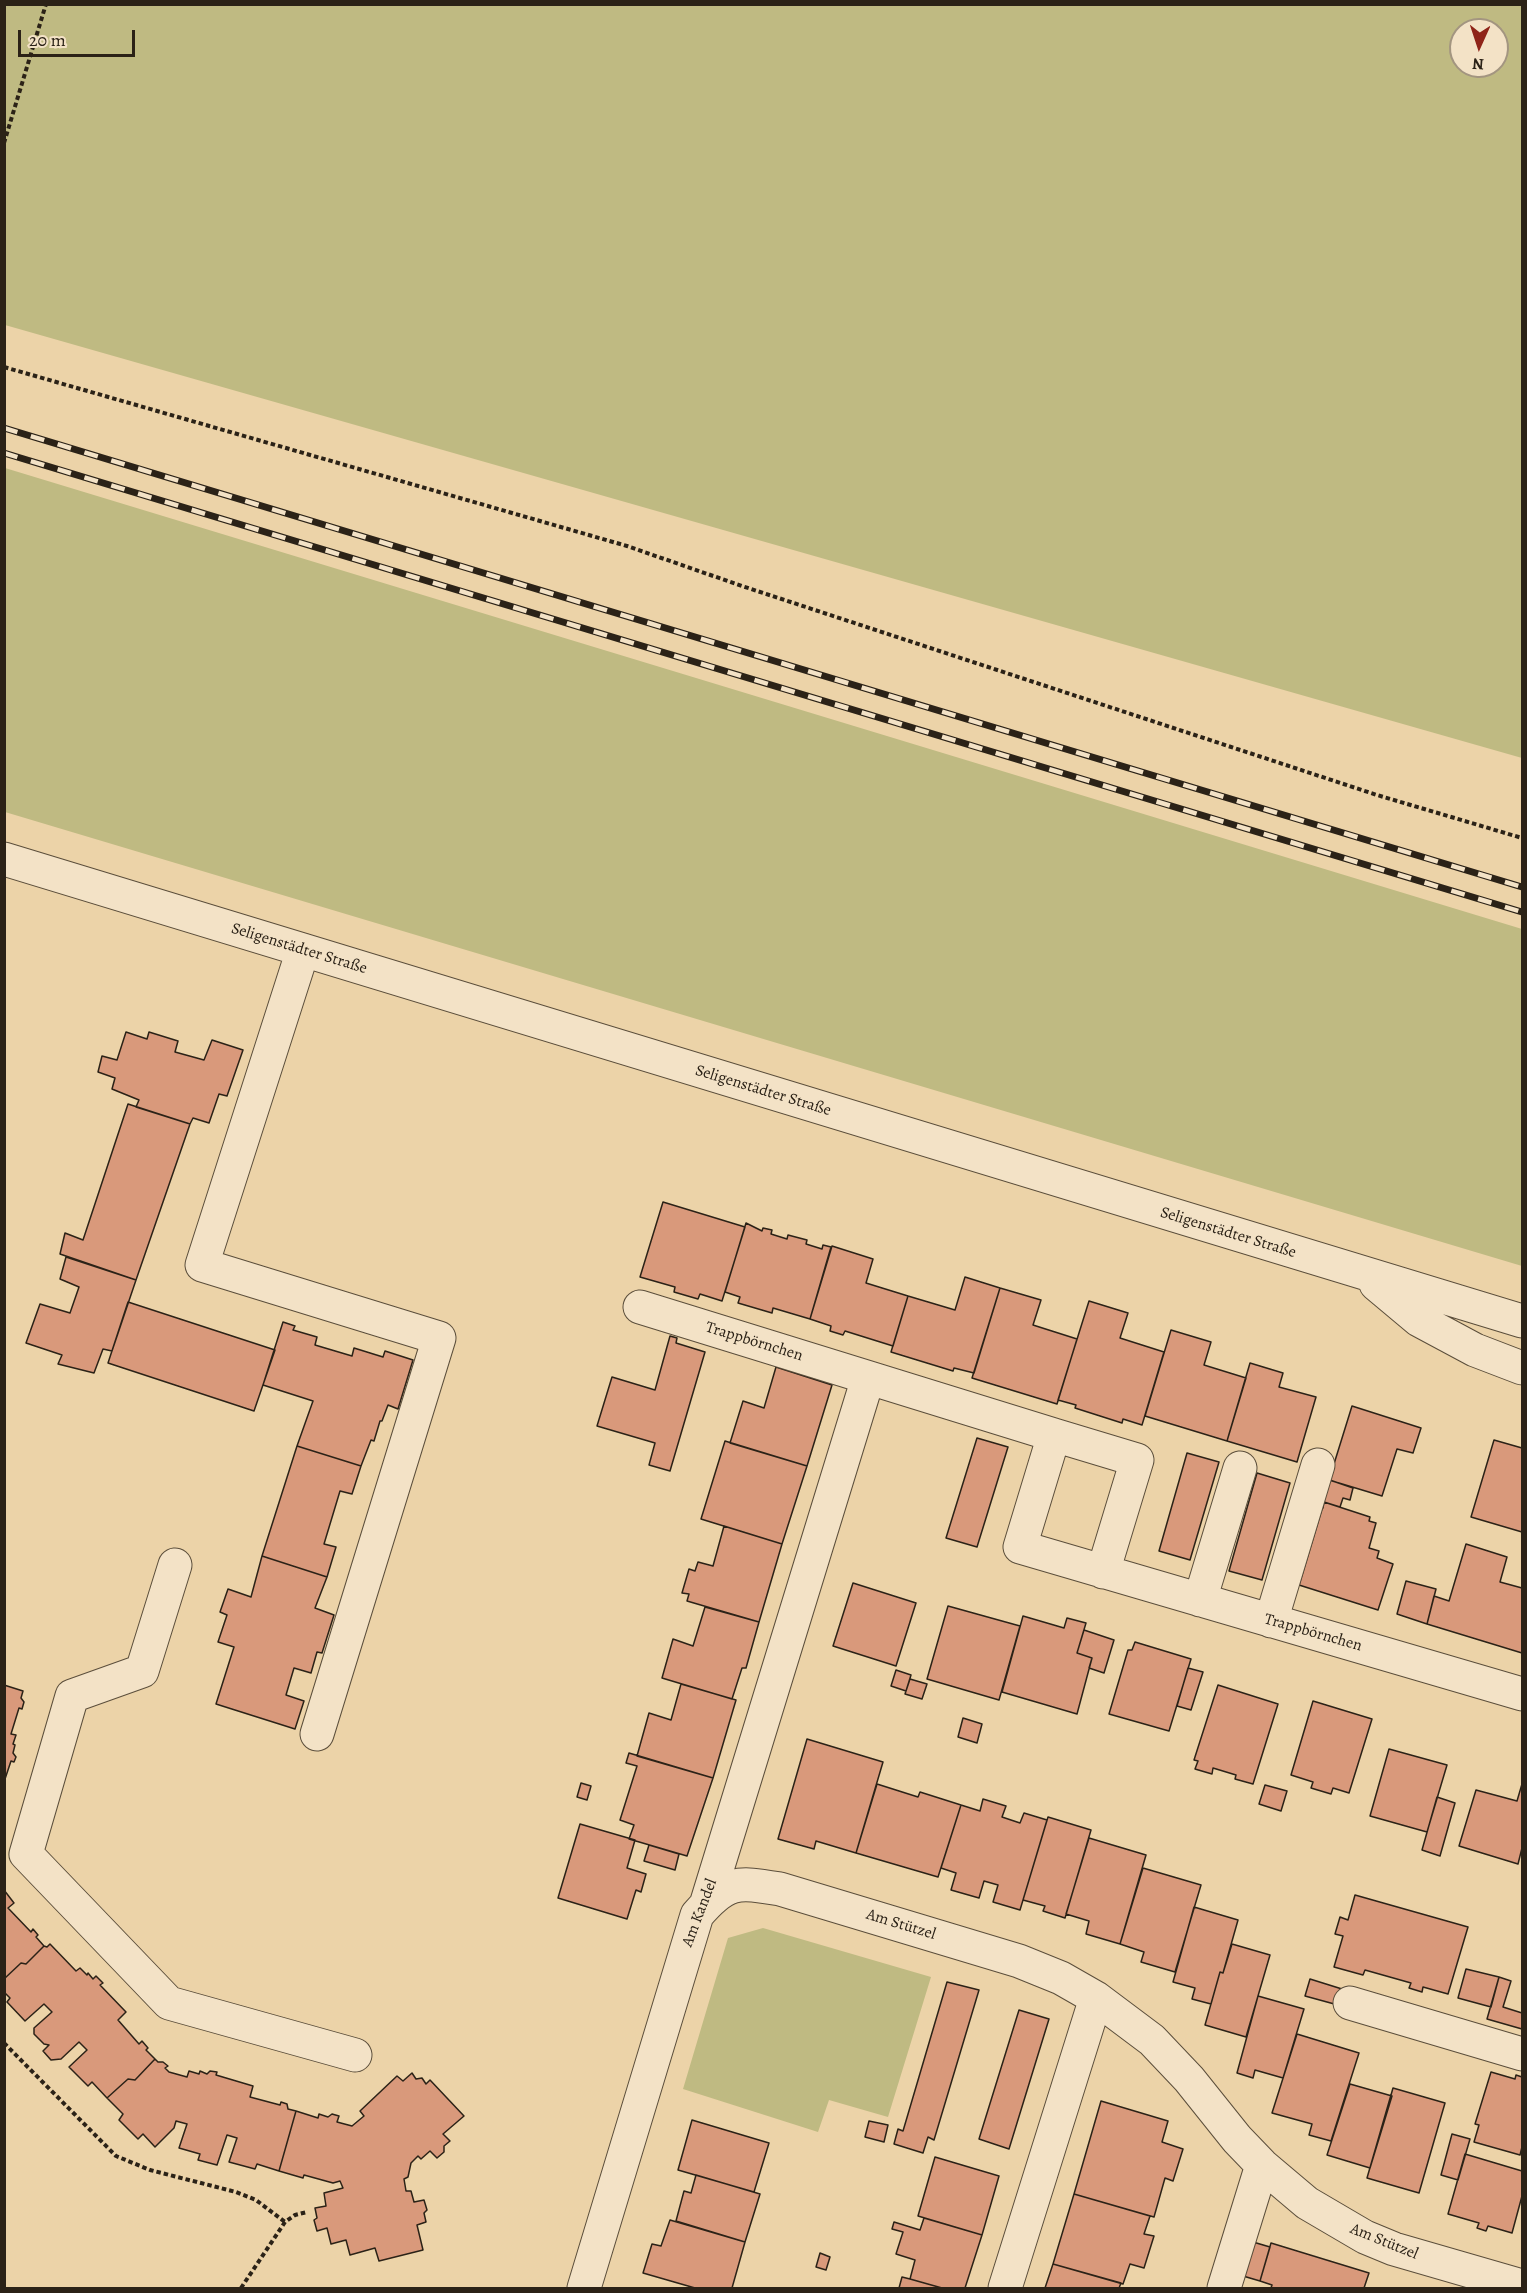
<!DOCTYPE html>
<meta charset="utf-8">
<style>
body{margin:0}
#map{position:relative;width:1527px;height:2293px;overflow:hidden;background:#ecd3a8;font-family:Alegreya,serif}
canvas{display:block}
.frame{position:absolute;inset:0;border:6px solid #2b2217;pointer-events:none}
.north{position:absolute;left:1449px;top:18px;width:60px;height:60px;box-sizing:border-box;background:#f3e2c6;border:2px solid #a39580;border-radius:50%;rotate:183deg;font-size:16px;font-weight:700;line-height:24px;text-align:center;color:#2b2217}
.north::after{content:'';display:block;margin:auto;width:21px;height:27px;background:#8f2418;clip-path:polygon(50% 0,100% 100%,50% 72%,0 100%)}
.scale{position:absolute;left:18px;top:30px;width:117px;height:27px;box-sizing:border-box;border:3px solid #2b2217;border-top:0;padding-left:8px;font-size:18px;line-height:21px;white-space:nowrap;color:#2b2217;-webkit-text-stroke:4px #f3e2c6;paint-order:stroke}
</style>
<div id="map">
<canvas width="1527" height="2293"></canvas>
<div class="frame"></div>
<div class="north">N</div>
<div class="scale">20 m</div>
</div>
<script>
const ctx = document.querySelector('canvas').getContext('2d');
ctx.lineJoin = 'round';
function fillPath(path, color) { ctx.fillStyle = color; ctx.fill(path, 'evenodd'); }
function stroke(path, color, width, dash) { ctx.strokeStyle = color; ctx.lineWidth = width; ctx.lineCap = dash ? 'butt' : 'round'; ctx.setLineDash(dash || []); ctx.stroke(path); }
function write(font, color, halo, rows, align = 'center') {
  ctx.font = font + ' Alegreya,serif'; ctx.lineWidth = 4.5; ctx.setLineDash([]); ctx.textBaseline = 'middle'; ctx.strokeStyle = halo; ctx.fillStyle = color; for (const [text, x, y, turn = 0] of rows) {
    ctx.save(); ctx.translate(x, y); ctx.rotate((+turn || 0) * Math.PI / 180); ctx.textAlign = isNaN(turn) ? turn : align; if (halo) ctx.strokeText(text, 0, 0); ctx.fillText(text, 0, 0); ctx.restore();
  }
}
fillPath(new Path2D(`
 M4 5H1522V758L5 325ZM1461 30H1497V66H1461Z
 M5 468 1522 929V1266L5 812Z
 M763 1928 931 1977 888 2117 829 2100 818 2132 683 2089 728 1938Z`), '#bfba82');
const building = new Path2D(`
 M126 1032 147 1039 149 1032 178 1041 175 1052 204 1060 212 1040 243 1050 227 1096 219 1094 209 1123 193 1118 190 1124 136 1107 139 1100 112 1089 115 1078 98 1072 102 1056 117 1060Z
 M128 1104 190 1124 136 1280 60 1254 65 1233 83 1240Z
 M663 1202 745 1227 722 1301 700 1294 698 1299 674 1292 675 1287 640 1277Z
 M746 1223 762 1231 763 1228 772 1230 771 1234 787 1239 788 1235 807 1240 806 1244 822 1249 823 1245 831 1247 810 1319 773 1308 772 1313 738 1303 740 1297 725 1292Z
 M832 1246 873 1259 866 1283 908 1296 893 1346 845 1331 843 1335 830 1331 831 1326 810 1319Z
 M66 1257 136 1280 112 1351 103 1349 94 1373 58 1364 62 1355 26 1343 40 1304 70 1313 79 1287 60 1279Z
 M965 1277 1000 1288 974 1373 954 1368 953 1371 891 1352 908 1296 955 1310Z
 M1000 1288 1041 1300 1033 1325 1077 1339 1057 1404 972 1378Z
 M1089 1301 1128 1313 1120 1338 1164 1352 1142 1425 1123 1419 1122 1423 1075 1408 1076 1405 1058 1400Z
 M128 1302 275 1350 254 1411 108 1363Z
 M283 1322 295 1326 293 1330 317 1337 315 1345 352 1356 354 1348 383 1357 385 1351 413 1360 398 1409 388 1405 382 1421H380L374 1441 371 1440 361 1466 297 1446 313 1401 263 1385Z
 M1171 1330 1211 1342 1204 1365 1246 1378 1227 1441 1145 1416Z
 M670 1336 677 1338 676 1343 705 1352 670 1471 649 1465 655 1443 597 1426 612 1377 655 1390Z
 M1250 1363 1283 1373 1279 1387 1316 1397 1297 1462 1227 1441Z
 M776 1367 832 1385 807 1466 730 1443 743 1401 764 1408Z
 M1352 1406 1421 1428 1413 1453 1397 1449 1382 1496 1329 1480Z
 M977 1438 1008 1447 977 1547 946 1538Z
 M1494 1440 1522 1448V1532L1471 1517Z
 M725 1441 807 1466 782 1544 701 1519Z
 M297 1446 361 1466 352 1494 340 1491 324 1544 336 1547 327 1577 262 1556Z
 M1187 1453 1219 1462 1190 1560 1159 1551Z
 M1257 1473 1290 1483 1262 1580 1229 1571Z
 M1324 1478 1353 1488 1350 1500 1343 1498 1340 1507 1324 1502 1323 1508 1316 1506Z
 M1324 1502 1370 1517 1369 1521 1376 1523 1369 1548 1379 1551 1377 1558 1393 1564 1378 1610 1299 1585Z
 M724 1526 782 1544 759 1622 687 1601 689 1594 682 1593 689 1569 695 1571 698 1562 713 1566Z
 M1466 1544 1507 1557 1500 1582 1522 1588V1653L1427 1624 1434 1596 1449 1601Z
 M262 1556 327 1577 315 1608 334 1615 322 1653 317 1652 311 1673 294 1668 286 1695 304 1701 295 1729 216 1704 234 1647 218 1642 227 1615 220 1612 228 1589 251 1597Z
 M1406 1581 1436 1589 1427 1624 1397 1614Z
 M853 1583 916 1603 896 1666 833 1646Z
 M948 1606 1020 1626 999 1700 927 1679Z
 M705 1607 759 1622 746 1668H742L732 1699 662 1678 673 1639 693 1646Z
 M1023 1616 1064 1628 1067 1618 1086 1623 1077 1653 1092 1658 1077 1714 1002 1692Z
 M1084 1630 1114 1640 1104 1673 1089 1668 1092 1658 1077 1653Z
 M1135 1642 1191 1659 1169 1731 1109 1714 1128 1650H1132Z
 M1188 1668 1203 1672 1191 1710 1177 1706Z
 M896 1670 911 1675 906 1691 891 1686Z
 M910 1679 927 1684 922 1699 905 1694Z
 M681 1684 736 1700 713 1778 637 1756 649 1713 671 1720Z
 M4 1685 23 1691 21 1698 24 1702 22 1709 19 1708 11 1734 16 1735 13 1744 15 1745 13 1753 16 1757 14 1762 11 1761 4 1782Z
 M1218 1685 1278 1704 1253 1784 1235 1779 1236 1775 1213 1768 1212 1774 1195 1769 1198 1761 1194 1760Z
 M1313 1701 1372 1719 1349 1793 1333 1788 1331 1794 1311 1788 1313 1782 1291 1775Z
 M963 1718 982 1724 977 1743 958 1737Z
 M807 1739 883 1762 856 1853 816 1841 814 1849 778 1839Z
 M1389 1749 1447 1765 1427 1832 1370 1816Z
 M629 1753 713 1778 687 1856 629 1839 634 1825 620 1820 637 1766 626 1763Z
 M581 1783 591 1786 587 1800 577 1797Z
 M877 1784 918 1797 920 1792 961 1805 938 1877 856 1853Z
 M1522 1784V1848L1518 1864 1459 1846 1476 1790 1517 1801Z
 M1265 1785 1287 1791 1281 1811 1259 1804Z
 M1437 1797 1455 1803 1440 1856 1422 1850Z
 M983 1799 1006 1806 1002 1817 1020 1823 1024 1813 1047 1820 1020 1910 993 1902 998 1885 984 1881 979 1898 951 1890 956 1873 941 1868 961 1805 980 1811Z
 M1048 1817 1091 1830 1065 1918 1043 1911 1045 1906 1023 1900Z
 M580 1824 635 1840 627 1868 646 1874 641 1892 636 1890 627 1919 558 1898Z
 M1089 1838 1146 1855 1120 1944 1086 1934 1089 1921 1066 1914Z
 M649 1845 679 1854 675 1870 644 1861Z
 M1143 1868 1201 1885 1175 1972 1141 1962 1144 1952 1120 1944Z
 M4 1890 14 1903 8 1908 31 1932 33 1929 38 1935 36 1937 44 1946 26 1964 21 1963 4 1979Z
 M1355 1895 1468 1927 1448 1994 1423 1987 1422 1992 1409 1988 1411 1983 1365 1970 1363 1975 1334 1967 1343 1936 1335 1934 1340 1917 1348 1920Z
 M1194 1907 1238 1920 1223 1973 1220 1972 1211 2004 1192 1999 1195 1988 1173 1982Z
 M50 1944 76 1971 80 1968 87 1975 88 1973 93 1979 96 1976 103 1983 100 1985 126 2012 118 2020 139 2044 142 2041 148 2048 146 2050 155 2059 135 2080 128 2079 107 2098 92 2082 88 2086 69 2067 87 2050 79 2042 61 2059 51 2060 43 2051 49 2045 44 2044 34 2034V2028L52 2012 44 2004 25 2021 7 2002 10 1998 4 1992V1979L21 1963 26 1964 44 1946 47 1947Z
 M1232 1944 1270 1955 1246 2037 1205 2025 1220 1972 1223 1973Z
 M1466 1969 1499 1977 1491 2007 1458 1998Z
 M1499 1977 1511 1981 1503 2007 1522 2013V2029L1487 2019Z
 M1310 1979 1342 1989 1338 2005 1305 1996Z
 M947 1982 979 1990 934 2140 928 2137 923 2153 894 2144 898 2129 903 2131Z
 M1258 1996 1304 2009 1283 2078 1255 2070 1253 2078 1237 2073Z
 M1019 2010 1049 2019 1009 2149 979 2139Z
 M1297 2034 1359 2053 1331 2141 1309 2135 1312 2124 1272 2113Z
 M155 2059 158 2062H163L168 2066 165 2068 169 2072 187 2077 189 2071 199 2074 200 2071 207 2074 210 2071 217 2072 216 2075 253 2086 250 2097 280 2105 281 2102 287 2104 288 2109 296 2111 279 2171 257 2164 255 2169 229 2162 237 2138 227 2135 217 2165 198 2160 200 2154 179 2148 187 2124 176 2121 174 2128 155 2147 143 2134 138 2139 119 2120 123 2114 107 2098 128 2079 135 2080Z
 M1491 2072 1515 2079 1516 2075 1522 2077V2147L1520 2155 1474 2142 1479 2125 1475 2124Z
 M412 2073 416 2079 422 2078 426 2084 430 2080 464 2116 443 2134 450 2141 444 2146V2152L437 2158 430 2151 421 2159 418 2156 411 2163 408 2177 404 2179 406 2191H411L414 2202 424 2200 427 2210 424 2213 426 2222 417 2225 423 2250 379 2261 375 2248 350 2255 346 2240 331 2244 327 2228 317 2231 314 2220 317 2218 315 2208 326 2206 324 2193 343 2188 340 2181 333 2183 304 2175 303 2178 279 2171 296 2111 318 2118 319 2114 328 2117 332 2114 339 2116 337 2122 352 2126 364 2116 360 2111 397 2076 403 2081Z
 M1350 2084 1392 2096 1370 2168 1327 2155Z
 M1393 2088 1445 2103 1419 2193 1367 2178Z
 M1101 2101 1168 2121 1162 2142 1183 2149 1173 2181 1165 2178 1154 2217 1074 2194Z
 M692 2120 769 2143 754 2192 678 2170Z
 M869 2121 888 2125 884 2142 865 2137Z
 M1452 2134 1470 2139 1458 2180 1441 2175Z
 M1465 2154 1522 2171V2196L1512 2233 1488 2226 1486 2231 1477 2228 1479 2223 1448 2214Z
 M935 2157 999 2176 982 2235 918 2216Z
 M696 2175 760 2194 745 2242 676 2221 684 2191 691 2193Z
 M1074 2194 1150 2216 1144 2234 1154 2236 1144 2268 1130 2264 1123 2284 1053 2264Z
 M924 2218 982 2235 965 2288H942L910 2279 915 2260 896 2254 903 2232 892 2229 894 2222 920 2230Z
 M670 2220 745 2242 732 2288H695L643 2273 652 2244 661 2246Z
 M1253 2242 1270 2247 1260 2281 1243 2276Z
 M1271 2243 1369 2273 1364 2288H1271L1272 2285 1260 2281Z
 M820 2253 830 2257 826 2270 816 2267Z
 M1053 2264 1121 2283 1119 2288H1045Z
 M902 2277 910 2279 942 2288H899Z`);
fillPath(building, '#d9997b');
stroke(building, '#2b2217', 1.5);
const minor = new Path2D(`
 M4 859 1522 1321
 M303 950 202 1265 439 1338 317 1734
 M1376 1284 1419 1320 1475 1350 1522 1368
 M640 1307 1054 1435 1020 1547 1522 1694
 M1054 1435 1137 1460 1103 1572
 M175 1565 142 1671 72 1696 26 1854 169 2003 355 2055
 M1200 1600 1240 1468
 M1271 1621 1318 1465
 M706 1905 868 1378
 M1350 2003 1522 2054
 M584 2288 697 1915C727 1880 737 1882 780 1889L1019 1961 1061 1978 1096 1998 1152 2040 1189 2079 1237 2139 1262 2165 1307 2203 1365 2237 1394 2249 1522 2286
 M1005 2288 1096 1998
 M1224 2288 1262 2165`);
stroke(minor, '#5b4e3b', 35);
stroke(new Path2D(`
 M4 143 46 4
 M4 367 627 546 742 586 1377 795 1522 838
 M4 2043 116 2156 150 2170 236 2192 256 2200 285 2222
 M241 2288 285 2222 295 2215 307 2212`), '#2b2217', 4, [4.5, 3]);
stroke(minor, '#f3e2c6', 33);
const rail = new Path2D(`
 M4 428 1522 887
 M4 453 1522 912`);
stroke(rail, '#2b2217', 7);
stroke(rail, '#f3e2c6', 4.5, [14]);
write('16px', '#2b2217', '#f3e2c6', [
 ["Seligenstädter Straße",299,949,17],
 ["Seligenstädter Straße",763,1091,17],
 ["Seligenstädter Straße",1228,1233,17],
 ["Trappbörnchen",754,1342,17],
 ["Trappbörnchen",1313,1633,16],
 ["Am Kandel",700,1913,-69],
 ["Am Stützel",901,1925,17],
 ["Am Stützel",1384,2242,22]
]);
</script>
